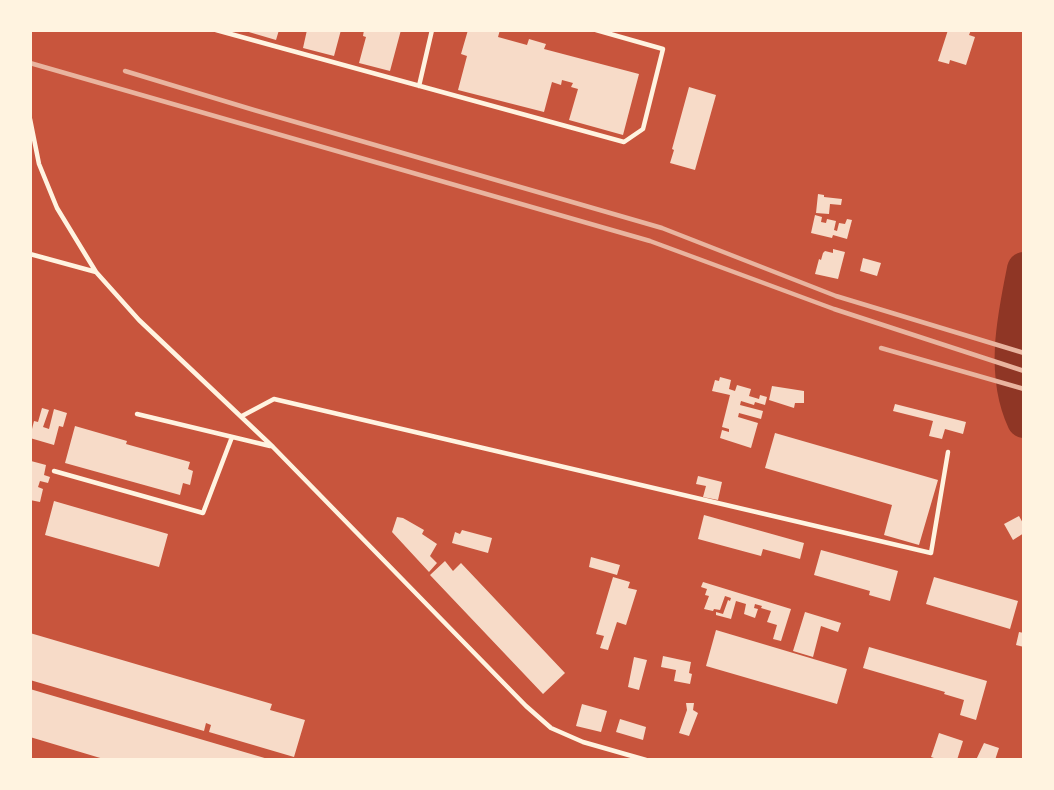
<!DOCTYPE html>
<style>
body{margin:0}
#map{position:relative;width:1054px;height:790px;overflow:hidden;background:#c8553d;font-family:Georgia,serif}
canvas{display:block}
.frame{position:absolute;inset:0;border:32px solid #fff3e0;pointer-events:none}
</style>
<div id="map">
<canvas width="1054" height="790"></canvas>
<div class="frame"></div>
</div>
<script>
const ctx = document.querySelector('canvas').getContext('2d');
ctx.lineJoin = 'round';
function stroke(path, color, width, dash) { ctx.strokeStyle = color; ctx.lineWidth = width; ctx.lineCap = dash ? 'butt' : 'round'; ctx.setLineDash(dash || []); ctx.stroke(path); }
function fillPath(path, color) { ctx.fillStyle = color; ctx.fill(path, 'evenodd'); }
stroke(new Path2D(`
 M1024 269C1014 318 1002 374 1024 421`), '#8f3625', 34);
fillPath(new Path2D(`
 M242 30H279L276 40Z
 M307 30H341L334 56 303 48Z
 M364 30H401L390 71 359 63 366 37 363 36Z
 M468 30 481 32 482 30H500L498 37 527 45 529 39 546 44 544 49 639 74 623 135 569 120 578 89 571 87 573 83 562 80 561 85 552 82 544 112 458 90 467 56 461 54Z
 M948 30H971L969 35 975 37 966 65 950 60 949 64 938 61Z
 M689 87 716 95 695 170 670 163 674 150 672 149Z
 M818 194 824 195V197L842 199 841 205 830 204 829 214 816 213Z
 M815 215 822 217 821 222 826 223 827 219 836 221 834 230 837 231 839 223 845 224 847 219 852 220 847 239 833 235 832 238 811 233Z
 M833 249 845 252 838 279 815 274 819 259 821 260 823 253 825 251 833 253Z
 M863 258 881 263 877 276 860 271Z
 M720 377 731 380 729 389 735 391 737 385 751 389 749 396 759 399 760 395 767 397 765 405 755 402 754 405 741 401 740 405 763 411 761 419 739 413 738 417 758 423 751 448 720 438 722 430 729 432V429L722 427 730 395 712 391 715 380 719 381Z
 M772 386 804 391V403H795L794 408 769 400Z
 M895 404 966 422 963 434 945 429 942 439 929 436 933 421 893 411Z
 M42 408 49 410 43 427 49 429 54 409 67 413 63 427 59 426 54 445 30 438V428L32 429 34 421 38 422Z
 M75 426 127 441 126 444 190 462 188 469 193 471 190 485 183 483 180 495 65 463Z
 M775 433 938 480 919 545 884 535 892 505 765 468Z
 M31 461 46 465 44 475 50 477 48 483 40 481 38 487 43 489 40 502 30 500Z
 M698 476 722 482 718 500 703 497 706 486 696 484Z
 M54 501 168 534 159 567 45 535Z
 M704 515 804 543 800 559 763 549 761 556 698 539Z
 M1019 516 1024 525V533L1013 540 1004 524Z
 M397 517 403 518 424 530 422 534 437 544 430 556 437 563 429 572 392 532Z
 M462 530 492 538 488 553 452 543 455 532 460 534Z
 M821 550 898 571 890 601 869 595 870 591 814 575Z
 M591 557 620 565 617 575 589 567Z
 M445 561 453 571 461 563 565 673 543 694 430 575Z
 M613 577 630 582 628 588 637 590 626 625 617 622 608 650 600 648 604 636 596 634Z
 M934 577 1018 601 1010 629 926 604Z
 M703 582 791 609 781 641 773 639 777 625 767 622 771 611 761 608 762 606 755 604 754 608 758 609 755 618 744 614 746 604 736 601 731 619 716 615V612L723 614 728 600 730 601 731 598 725 596 720 610 714 609 713 611 704 609 709 596 705 595 707 589 701 587Z
 M805 612 841 623 838 632 821 626 813 657 793 651Z
 M716 630 847 669 837 704 706 666Z
 M1019 632 1024 633V647L1016 645Z
 M30 633 272 704 270 710 305 720 294 757 209 732 211 725 206 723 204 731 30 680Z
 M869 647 987 681 976 720 960 715 964 700 944 694 945 692 863 668Z
 M663 656 691 662 689 673 692 674 690 684 674 681 676 670 661 667Z
 M634 657 647 660 639 690 628 687Z
 M30 689 268 759 267 760H107L30 737Z
 M686 703H694L693 710 698 713 689 736 679 733 687 710Z
 M582 704 607 711 601 732 576 726Z
 M620 719 646 727 643 740 616 732Z
 M939 733 963 741 957 760H940L931 757Z
 M984 743 999 748 995 760H976Z`), '#f7dbc8');
stroke(new Path2D(`
 M216 30 624 142 643 129 663 49 596 30
 M419 86 432 30
 M30 119 39 164 57 208 96 272 139 320 273 447 526 706 551 728 583 742 646 760
 M30 254 96 272
 M137 414 270 446
 M242 416 274 399 931 553 948 452
 M54 471 203 513 232 437`), '#fff3e0', 4.5);
stroke(new Path2D(`
 M30 63 650 241 834 309 1024 371
 M125 71 254 110 662 228 836 296 1024 353
 M881 348 1024 389`), '#e9b49f', 4.5);
</script>
